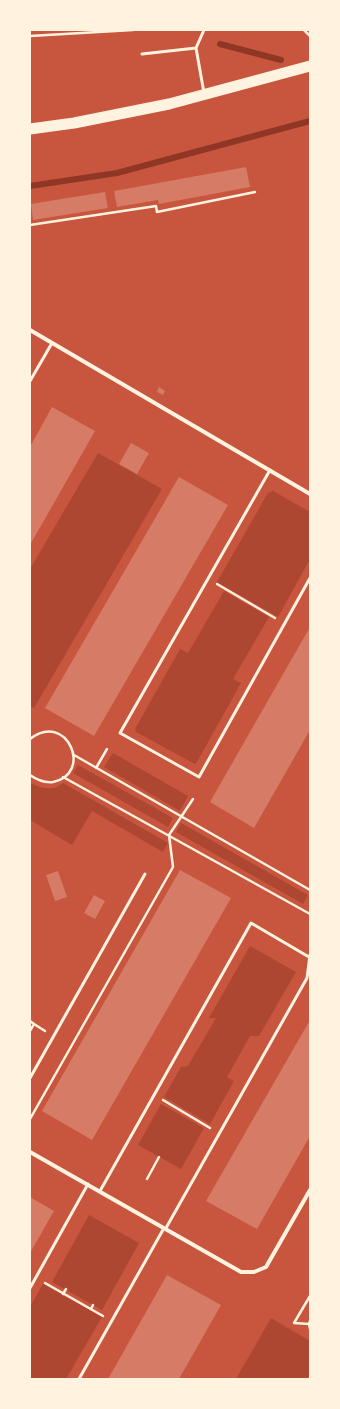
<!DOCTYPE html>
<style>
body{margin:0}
#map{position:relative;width:340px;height:1409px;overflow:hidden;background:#c8553d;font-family:"Alegreya Sans",sans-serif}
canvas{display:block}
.frame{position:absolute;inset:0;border:31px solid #fff3e0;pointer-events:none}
</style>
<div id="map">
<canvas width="340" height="1409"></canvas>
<div class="frame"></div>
</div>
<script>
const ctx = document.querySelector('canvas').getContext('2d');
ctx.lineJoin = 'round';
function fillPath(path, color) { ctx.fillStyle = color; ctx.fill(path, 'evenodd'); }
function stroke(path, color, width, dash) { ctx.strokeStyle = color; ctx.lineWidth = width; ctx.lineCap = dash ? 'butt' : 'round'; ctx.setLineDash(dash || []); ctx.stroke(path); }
fillPath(new Path2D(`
 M98 453 162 489 34 708 30 706V569Z
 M273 491 310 512V559L278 617 217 582 268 493Z
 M224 591 269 617 233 679 241 683 197 762 195 764 136 732 135 729 180 649 188 653Z
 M113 753 188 796 180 811 104 767Z
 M78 765 173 818 168 827 73 773Z
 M30 783C42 788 52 792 63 783L168 843 163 852 92 811 72 845 30 820Z
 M181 823 308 895 303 904 176 832Z
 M250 946 296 972 259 1036H250L227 1077 234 1081 210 1124 164 1097 181 1067 188 1066 216 1018H209Z
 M161 1104 204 1128 181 1169 138 1145Z
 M89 1215 139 1243 102 1310 52 1282Z
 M43 1284 102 1317 66 1379H30V1307Z
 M271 1318 310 1341V1373L307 1379H236Z`), '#ae4732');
stroke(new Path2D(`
 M220 44 281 60
 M30 186 117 173 310 121`), '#8f3625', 6);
fillPath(new Path2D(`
 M246 167 250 187 159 204 158 200 117 207 114 191Z
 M105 192 108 208 33 220 31 204Z
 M159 387 165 391 163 395 157 392Z
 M52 407 95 431 30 545V447Z
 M131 443 149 453 137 474 119 464Z
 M179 477 228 505 94 736 45 708Z
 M310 627V730L254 828 210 802Z
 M180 870 231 898 92 1140 42 1111Z
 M58 871 67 897 55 901 46 875Z
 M94 895 105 901 95 919 84 913Z
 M310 1020V1136L257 1229 206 1201Z
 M30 1197 54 1211 30 1253Z
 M167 1275 221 1305 179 1379H108Z`), '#d67c66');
stroke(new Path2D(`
 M304 30 310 36
 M30 36 133 30
 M30 225 156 206 157 212 255 192
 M217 584 275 618
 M30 739C67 710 94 774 53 782 44 783 37 780 30 775
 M74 755 310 890
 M96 768 107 749
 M63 777 310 914
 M30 1021 34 1024 30 1031
 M34 1024 45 1031
 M163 1100 210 1128
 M30 1119 173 867 169 835 193 799
 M147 1179 159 1157
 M45 1283 103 1316
 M63 1294 66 1289
 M310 1296 294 1323 309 1324 310 1321
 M91 1309 93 1305
 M309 1324 310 1329`), '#fff3e0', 2.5);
stroke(new Path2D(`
 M142 54 196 48
 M204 93 196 48 204 30
 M30 381 52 343
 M270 470 120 733 199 777 310 578
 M30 1078 145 874
 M100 1191 251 923 309 957
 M166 1228 307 978 310 955
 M30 1288 88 1184
 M79 1379 164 1228`), '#fff3e0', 3);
stroke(new Path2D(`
 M30 330 310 494
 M30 1152 241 1272H254L266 1267 310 1190`), '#fff3e0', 4);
stroke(new Path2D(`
 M30 129 74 123 169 104 310 66`), '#fff3e0', 11);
</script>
